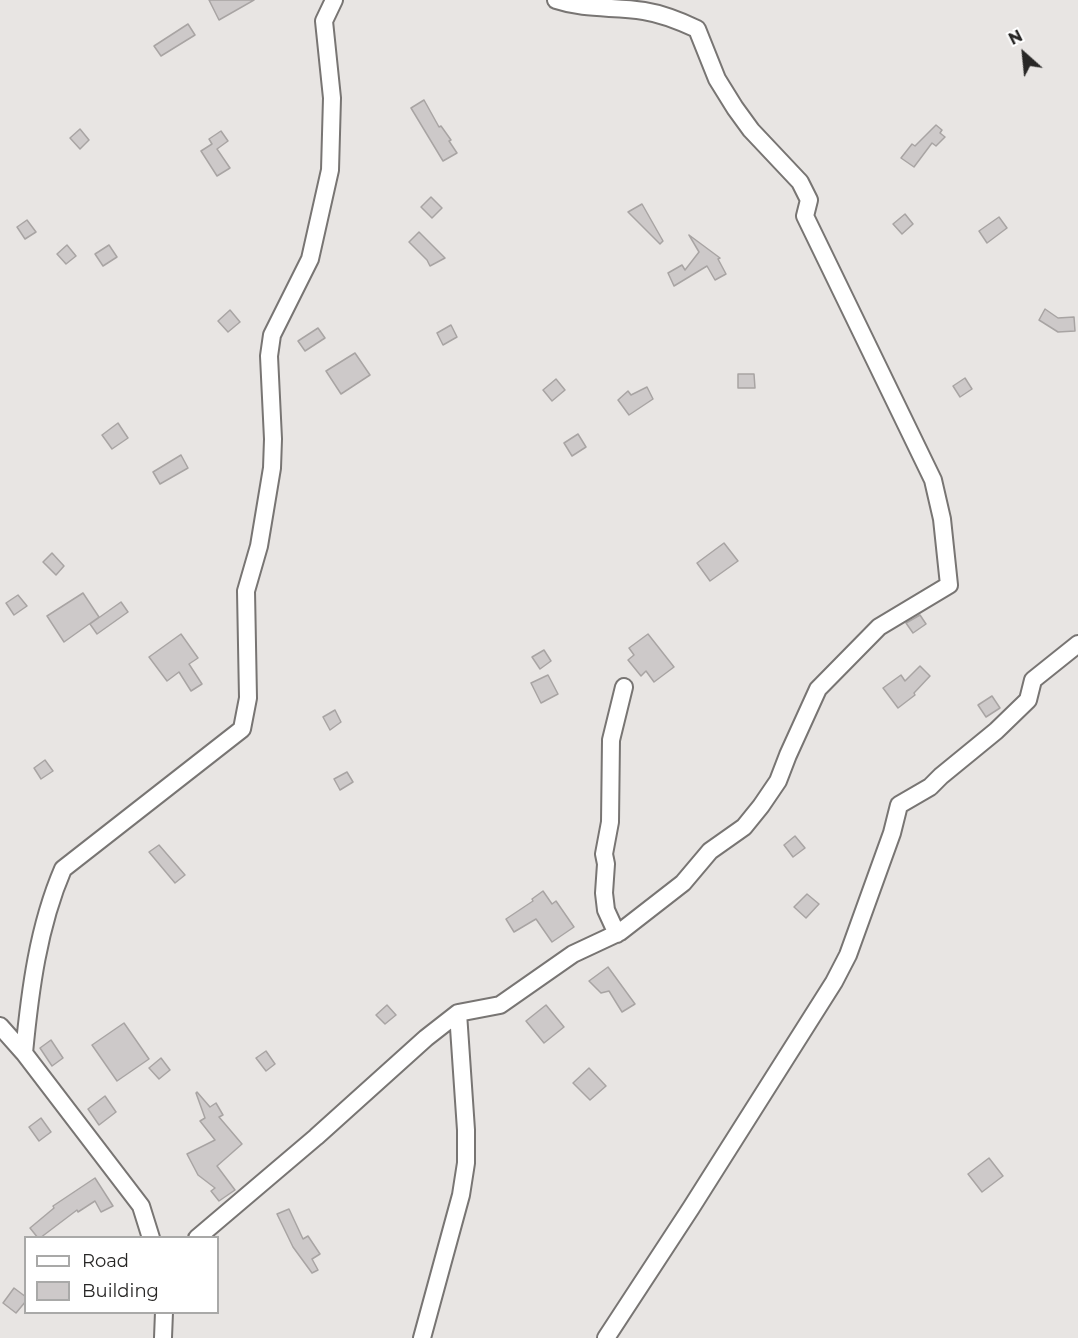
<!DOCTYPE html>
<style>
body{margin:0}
#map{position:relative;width:1078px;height:1338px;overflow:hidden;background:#e8e5e3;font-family:Montserrat,sans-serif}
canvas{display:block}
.legend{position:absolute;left:24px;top:1236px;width:195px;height:78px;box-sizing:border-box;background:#fff;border:2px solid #a9a9a8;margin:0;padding:8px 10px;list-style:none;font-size:18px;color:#282726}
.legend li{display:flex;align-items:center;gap:12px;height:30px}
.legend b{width:30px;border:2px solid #a9a9a8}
.north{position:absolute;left:994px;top:24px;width:60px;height:60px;-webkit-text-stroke:4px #fff;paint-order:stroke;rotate:333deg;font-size:16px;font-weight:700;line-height:24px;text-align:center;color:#282726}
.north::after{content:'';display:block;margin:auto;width:21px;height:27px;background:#282726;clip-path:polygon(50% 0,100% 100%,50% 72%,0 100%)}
</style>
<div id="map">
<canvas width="1078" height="1338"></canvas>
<ul class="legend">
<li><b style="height:8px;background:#fff"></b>Road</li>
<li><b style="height:16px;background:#cdc9c9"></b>Building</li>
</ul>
<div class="north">N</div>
</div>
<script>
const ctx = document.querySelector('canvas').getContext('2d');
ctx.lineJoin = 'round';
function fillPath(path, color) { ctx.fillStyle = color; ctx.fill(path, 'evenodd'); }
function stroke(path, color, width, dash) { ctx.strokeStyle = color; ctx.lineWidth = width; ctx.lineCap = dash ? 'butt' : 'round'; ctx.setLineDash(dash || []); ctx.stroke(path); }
const building = new Path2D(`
 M209 0H254L219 20Z
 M188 24 195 35 161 56 154 46Z
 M424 100 439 127 441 126 451 140 449 141 457 153 443 161 411 108Z
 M936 125 942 130 940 133 945 137 936 146 932 143 914 167 901 158 912 144 915 146Z
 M80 129 89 140 80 149 70 138Z
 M221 131 228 141 217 149 230 168 217 176 201 151 212 144 209 139Z
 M431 197 442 208 432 218 421 207Z
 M642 204 663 241 660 244 628 212Z
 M905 214 913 224 902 234 893 224Z
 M999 217 1007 228 987 243 979 231Z
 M27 220 36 232 25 239 17 227Z
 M419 232 445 258 430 266 427 260 409 242Z
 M689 235 720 258 718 259 726 274 715 280 707 266 674 286 668 273 682 265 685 270 699 252Z
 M67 245 76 256 66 264 57 254Z
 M109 245 117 257 103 266 95 254Z
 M1045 309 1058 318 1074 317 1075 331 1058 332 1039 320Z
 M230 310 240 322 228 332 218 321Z
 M451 325 457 337 443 345 437 333Z
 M318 328 325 338 305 351 298 341Z
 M355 353 370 375 341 394 326 371Z
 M738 374H754L755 388H738Z
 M965 378 972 389 960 397 953 386Z
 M556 379 565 390 552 401 543 390Z
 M647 387 653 399 629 415 618 400 628 391 631 395Z
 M118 423 128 438 112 449 102 435Z
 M578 434 586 447 572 456 564 443Z
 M181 455 188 468 160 484 153 472Z
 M724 543 738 561 710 581 697 563Z
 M52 553 64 566 56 575 43 562Z
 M83 593 99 617 64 642 47 616Z
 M18 595 27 606 14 615 6 603Z
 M121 602 128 612 97 634 90 624Z
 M920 615 926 624 913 633 906 623Z
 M181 634 198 658 189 664 202 684 191 691 179 672 167 681 149 657Z
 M648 634 674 667 654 682 646 671 641 676 628 660 634 655 629 648Z
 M544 650 551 661 540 669 532 657Z
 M920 666 930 676 914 693 915 695 898 708 883 688 901 675 905 681Z
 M548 675 558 694 541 703 531 683Z
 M992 696 1000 708 986 717 978 705Z
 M335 710 341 722 330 730 323 717Z
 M45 760 53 771 41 779 34 768Z
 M347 772 353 782 340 790 334 779Z
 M795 836 805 848 793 857 784 845Z
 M159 845 185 875 175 883 149 852Z
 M543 891 552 904 556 901 574 927 552 942 536 919 514 932 506 919 533 901 532 899Z
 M807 894 819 904 806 918 794 907Z
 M608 967 635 1004 622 1012 609 991 601 993 589 981Z
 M387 1005 396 1015 385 1024 376 1015Z
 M546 1005 564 1027 544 1043 526 1021Z
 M124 1023 149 1059 117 1081 92 1045Z
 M51 1040 63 1058 52 1066 40 1048Z
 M266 1051 275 1064 266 1071 256 1058Z
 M161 1058 170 1070 159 1079 149 1068Z
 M589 1068 606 1086 590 1100 573 1083Z
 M197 1092 210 1107 216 1103 223 1115 219 1117 242 1144 217 1166 235 1190 219 1201 211 1191 215 1188 198 1175 187 1154 215 1140 200 1121 205 1118 196 1093Z
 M105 1096 116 1112 99 1125 88 1109Z
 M41 1118 51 1132 39 1141 29 1127Z
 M989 1158 1003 1176 982 1192 968 1174Z
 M95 1178 113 1206 101 1212 95 1201 78 1212 77 1210 40 1238H38L30 1228 54 1208 53 1206Z
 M289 1209 303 1239 308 1236 320 1254 312 1259 318 1270 312 1273 293 1247 277 1214Z
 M14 1288 26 1297V1301L16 1313 3 1303Z`);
fillPath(building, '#cdc9c9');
stroke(building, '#a8a4a3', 1.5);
const minor = new Path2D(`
 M617 934 606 910 604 893 606 864 604 854 610 822 611 740 624 687
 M0 1026 24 1053 141 1206 151 1238
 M24 1053C30 991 38 927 63 869L242 729 248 698 246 591 259 546 272 468 273 439 269 356 272 335 310 259 330 170 332 98 324 21 334 0
 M197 1238 316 1137 426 1038 458 1013 500 1005 573 954 620 932 683 883 710 851 744 827 761 806 778 781 788 755 818 689 879 627 949 585 942 519 933 480 805 216 809 200 800 182 751 130 735 108 717 79 697 29C680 21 663 14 644 11 613 6 586 10 556 0
 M163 1338 164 1312
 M422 1338 461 1195 466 1163V1130L458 1013
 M606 1338 691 1208 834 982 848 955 892 833 899 805 930 787 941 776 996 731 1028 700 1033 680 1078 644`);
stroke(minor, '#787573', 20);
stroke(minor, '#fff', 16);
</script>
